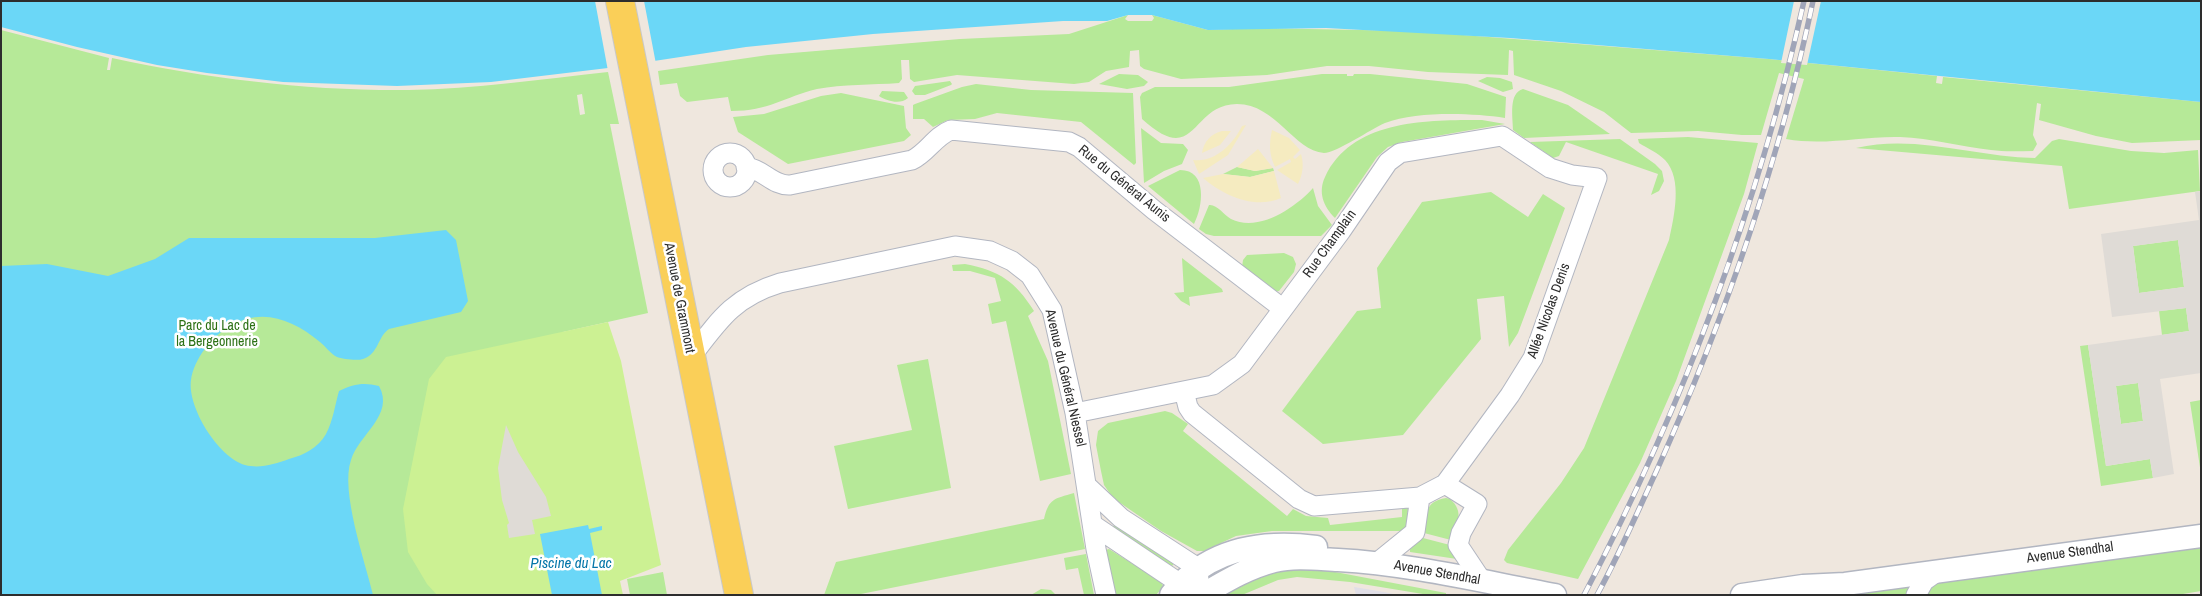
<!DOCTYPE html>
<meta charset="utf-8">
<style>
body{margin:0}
#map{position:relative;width:2202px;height:596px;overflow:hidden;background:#efe7de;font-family:"Archivo Narrow",sans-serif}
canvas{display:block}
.frame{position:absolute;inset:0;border:2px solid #2d2d2d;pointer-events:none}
</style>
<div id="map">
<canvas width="2202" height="596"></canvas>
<div class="frame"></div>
</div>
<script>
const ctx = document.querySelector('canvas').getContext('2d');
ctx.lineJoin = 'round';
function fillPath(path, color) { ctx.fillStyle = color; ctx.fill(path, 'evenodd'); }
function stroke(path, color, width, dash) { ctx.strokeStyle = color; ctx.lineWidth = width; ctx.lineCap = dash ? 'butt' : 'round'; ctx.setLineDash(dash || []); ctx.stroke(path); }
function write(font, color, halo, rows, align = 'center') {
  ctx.font = font + ' "Archivo Narrow",sans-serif'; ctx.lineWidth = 5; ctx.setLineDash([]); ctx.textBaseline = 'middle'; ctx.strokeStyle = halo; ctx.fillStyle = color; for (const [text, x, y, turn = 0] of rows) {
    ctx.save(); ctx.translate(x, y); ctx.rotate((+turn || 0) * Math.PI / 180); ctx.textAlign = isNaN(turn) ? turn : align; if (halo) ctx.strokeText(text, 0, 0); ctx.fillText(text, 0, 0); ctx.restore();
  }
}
fillPath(new Path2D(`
 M1354 587 1384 592 1398 595H1356Z`), '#e1dfe7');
fillPath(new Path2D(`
 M1128 15 1125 19 1128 21H1152L1154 18 1152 15 1208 30 1257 28 1412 31 1769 59 1937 76 1936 83 1942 84 1943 77 2201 102V140L2132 143 2096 136 2039 120 2041 104 2037 103 2033 135 2037 144 2033 151C2019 151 2005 152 1991 150 1961 147 1931 138 1900 137 1862 136 1825 146 1786 139L1804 79 1779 73 1761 135H1742L1698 131 1631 133 1604 112 1561 91 1514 75 1513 51 1509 50 1508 75 1428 72 1369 66H1327L1267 75 1181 79 1144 69 1140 66 1139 50 1130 51 1129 67 1106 71 1089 82 1074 84 957 75 914 82 910 79 909 60H901L902 79 899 83C872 85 843 84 817 89 784 97 769 111 731 111L728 97 687 102 680 96 677 83 660 85 658 71 768 55 960 39 1069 34Z
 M1 30 109 58 107 70H110L112 58C210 79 309 91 409 90 475 89 542 79 608 72L619 124H610L648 313 563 332 540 595H1ZM582 94 585 114 580 115 577 95Z
 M1119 74 1138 75 1148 82 1144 86 1127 89 1099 84Z
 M1322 74H1347V76H1353L1354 74H1370L1467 84 1506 97 1505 118C1472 113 1417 111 1385 123 1371 129 1336 153 1324 153 1294 151 1276 104 1237 104 1190 104 1197 169 1142 119L1140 97 1142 93 1155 87H1229Z
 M1487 77 1500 78 1512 82 1513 89 1503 92 1478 81Z
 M950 81 952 84 951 85 925 95H915L912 91 915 86Z
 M976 84 1031 90 1133 93 1136 163 1134 165 1081 122 997 113 975 119 948 120 933 127 924 119H913V105L915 104 962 87Z
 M1523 89 1568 105 1610 134 1524 138 1513 130C1513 118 1508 93 1523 89Z
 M882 91 904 92 908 98C900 105 887 101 879 96Z
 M841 93 904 106 906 128 911 135 904 141 788 164 738 132 733 117 764 114 821 96Z
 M1482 120 1505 124 1402 142 1388 147 1377 157 1335 218C1323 206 1318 192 1325 177 1352 119 1428 120 1482 120Z
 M1141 128 1161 143 1183 144 1188 150 1182 164 1164 171 1144 183Z
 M1688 137 1758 143 1744 194 1676 381 1640 463 1578 579 1507 563 1504 560 1508 550 1561 483 1584 448 1669 240C1674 217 1683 179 1665 160 1658 153 1647 148 1639 143L1638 139Z
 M1620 139 1655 164 1662 171 1664 181 1659 191 1651 195 1658 174 1566 142 1559 156 1553 158 1530 142Z
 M2059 139 2131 151 2164 153 2198 150 2200 191 2069 209 2062 166 1856 148C1916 134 1975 157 2035 158L2052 141Z
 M1237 167 1255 171 1273 168 1274 171 1250 177 1223 174Z
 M1180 170C1208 170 1203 207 1194 224L1148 186Z
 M1313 188 1318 206 1332 225 1321 236H1214L1206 234 1199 229 1209 205C1217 204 1224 215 1231 219 1259 233 1296 207 1313 188Z
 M1491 192 1528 217 1543 194 1565 208 1518 333 1509 347 1504 296 1477 299 1481 339 1403 435 1323 444 1282 411 1357 311 1381 308 1377 268 1422 202Z
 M2178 240 2184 287 2139 293 2133 246Z
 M1284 253 1293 257 1296 264 1294 272 1279 291 1273 292 1242 267 1243 260 1247 255Z
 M1182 258 1222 289 1223 292 1189 297 1190 306 1181 301 1174 293 1184 292Z
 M965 264C1000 271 1015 281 1034 311L1028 316 1048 361 1071 474 1040 481 1006 321 992 324 988 304 1001 301 995 278 970 271H953L952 265Z
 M2186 308 2189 331 2162 335 2159 311Z
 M2088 345 2106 466 2150 459 2153 478 2101 486 2080 346Z
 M928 359 951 488 848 509 834 446 912 430 897 365Z
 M2138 383 2143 421 2121 424 2116 386Z
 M2201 400V474L2190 402Z
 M1165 411 1172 413 1188 424 1183 431 1287 516 1293 509 1306 516 1328 518 1330 525 1402 517V508L1408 507 1407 527 1402 531H1272L1236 536 1204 551H1197L1161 531 1113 498 1104 485 1101 471 1096 445 1098 431 1108 423Z
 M1074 493 1085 549 856 595H824L836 562 1044 519C1049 498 1054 499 1074 493Z
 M1446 498 1450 499C1465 512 1457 524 1451 540L1424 533C1427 513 1424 502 1446 498Z
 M1116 523 1177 560 1172 566 1111 529Z
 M1423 538 1450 545 1457 559 1410 552V547Z
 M2201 545V591L2177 595H1923L1930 583Z
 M1109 549 1162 582 1163 587 1156 595H1111L1102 551Z
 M1086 554 1094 595H1084L1078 568 1066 570 1064 558Z
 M1302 568 1330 571 1446 593V595H1429L1350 582 1297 577 1278 580 1242 595H1223C1247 580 1274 570 1302 568Z
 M663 572 667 595H630L627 579Z
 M1908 586 1909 595H1847Z
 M1041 589 1051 590 1056 595H1031Z`), '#b6e998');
fillPath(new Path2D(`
 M1246 125 1228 155 1199 174 1193 160C1215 163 1233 144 1242 126Z
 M1272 130 1289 138 1300 150 1293 157 1295 159 1301 154C1304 164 1303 174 1298 184L1277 170 1291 162 1290 159 1275 167C1269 154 1269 144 1272 130Z
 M1222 131H1231L1220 145 1202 153C1204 141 1211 134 1222 131Z
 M1258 149 1273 168 1255 171 1237 167Z
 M1274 171 1281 198C1254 210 1223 195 1203 178L1223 174 1250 177Z`), '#f5ebc0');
fillPath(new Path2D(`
 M608 322 621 361 661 565 620 581 623 595H437L427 584 408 552 403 509 429 379 446 357Z`), '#ccf193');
fillPath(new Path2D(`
 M2201 191V373L2160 379 2174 474 2153 478 2150 459 2106 466 2088 345 2189 331 2186 308 2112 317 2101 234 2199 220 2195 192ZM2178 240 2184 287 2139 293 2133 246ZM2138 383 2143 421 2121 424 2116 386Z
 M506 425 518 452 546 497 551 516 532 520 535 534 509 538 507 525 509 523 502 500 498 468Z`), '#dfdbd6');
fillPath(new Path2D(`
 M1 1H2201V102L1769 59 1510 38 1326 28 1208 30 1152 15H1128L1107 21H1063L873 34 746 47 608 68 491 82 397 86 283 82 207 73 157 65 77 47 1 27Z
 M446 230 456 240 468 301 461 312 389 329C378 336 378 355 363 359 358 361 342 359 337 357 331 354 325 346 320 342 293 320 263 307 230 326 212 336 194 359 191 380 187 407 218 457 245 465 260 469 275 464 289 459 304 455 318 448 326 434 333 421 335 405 339 391 353 384 364 382 379 386 395 415 359 434 351 460 340 491 365 561 373 595H1V266L47 264 108 276 155 259 189 238H375Z
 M588 525 589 529 602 526V530L590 533 602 595H552L540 534Z`), '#6bd7f7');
fillPath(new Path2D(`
 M595 1H644L656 64 608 71Z
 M1794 1H1821L1807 65 1781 63Z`), '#efe7de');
const minor = new Path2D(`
 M713 170a17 17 0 1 1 34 0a17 17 0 1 1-34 0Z
 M746 167C763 169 773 186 790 185L912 160C927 153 935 136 951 130L1069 142 1079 147 1154 210 1282 308
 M691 357C719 320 734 297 780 283L955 246 990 251 1012 261 1030 275 1052 310 1075 413 1096 549 1106 595
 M1075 413 1213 385 1242 364 1341 231 1388 162 1400 153 1502 136 1550 168 1572 175 1597 178 1533 358 1510 395 1445 484 1420 497 1314 506 1299 499 1192 413 1188 407 1184 391
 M1445 484 1477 504 1461 533 1458 545 1482 581
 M1088 487 1121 518 1198 568 1200 595
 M1093 525 1191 591
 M1378 562 1415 532 1420 497
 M1916 595 1924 581 1938 571`);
const tertiary = new Path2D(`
 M1171 595C1207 549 1261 540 1316 547
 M1202 595C1226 581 1247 568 1274 561 1295 556 1317 559 1338 560 1411 564 1484 582 1555 595
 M1742 595 1803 586 1845 584 2201 536`);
const primary = new Path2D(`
 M620 1 739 595`);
stroke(minor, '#b2b6c1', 21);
stroke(tertiary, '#b2b6c1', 25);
stroke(primary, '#c8c8c8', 30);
stroke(minor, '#fff', 19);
stroke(tertiary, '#fff', 22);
stroke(primary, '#facf58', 28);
const rail = new Path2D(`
 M1584 595C1682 408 1758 207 1804 1
 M1597 595C1619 555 1637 513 1656 472 1724 321 1779 163 1813 1`);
stroke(rail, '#a0a5b8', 5.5);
stroke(rail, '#fff', 4, [11]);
write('14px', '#2d2d2d', '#fff', [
 ["Rue du Général Aunis",1124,184,39],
 ["Rue Champlain",1330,244,-54],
 ["Avenue de Grammont",679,298,79],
 ["Allée Nicolas Denis",1549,311,-70],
 ["Avenue du Général Niessel",1065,378,77],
 ["Avenue Stendhal",2070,553,-8],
 ["Avenue Stendhal",1437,573,10]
]);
write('14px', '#2c7116', '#fff', [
 ["Parc du Lac de",217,326],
 ["la Bergeonnerie",217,342]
]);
write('italic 15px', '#0476a9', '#fff', [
 ["Piscine du Lac",571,564]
]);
</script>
